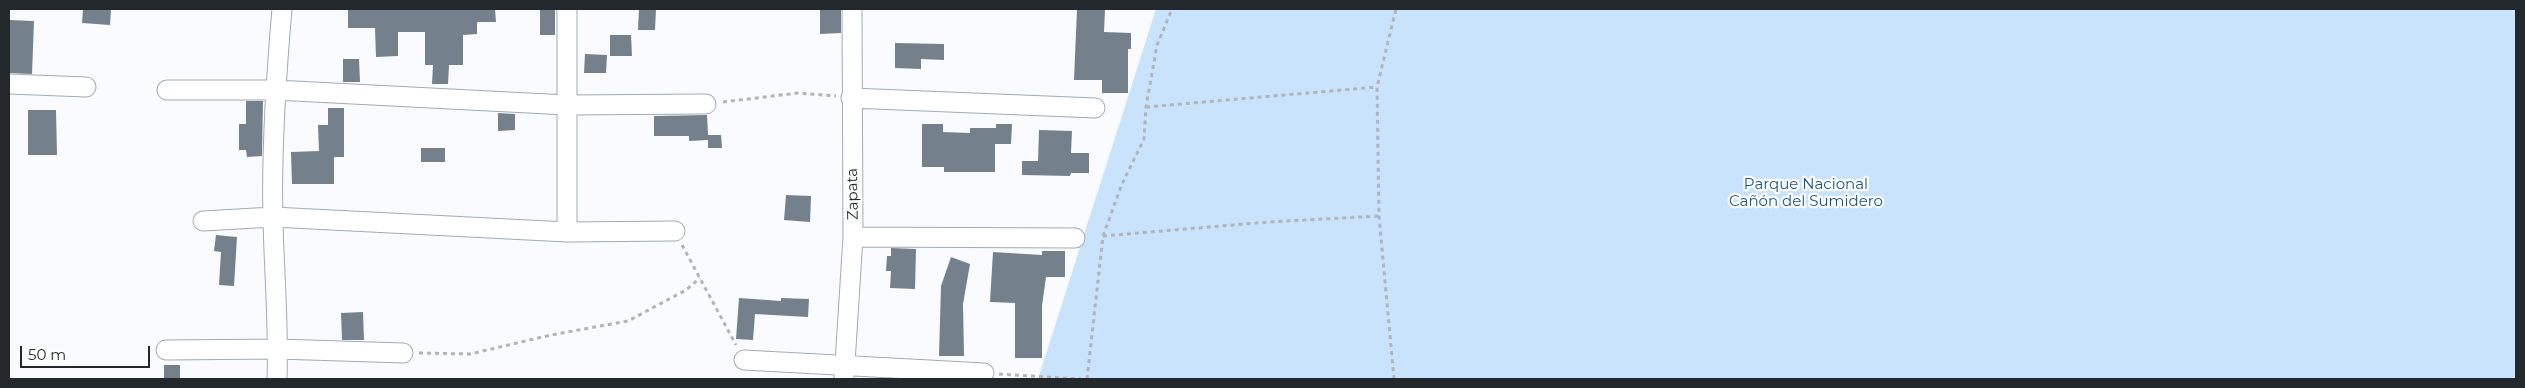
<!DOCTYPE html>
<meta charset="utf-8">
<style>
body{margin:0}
#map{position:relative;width:2525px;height:388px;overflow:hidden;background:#f9fbfe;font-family:Montserrat,sans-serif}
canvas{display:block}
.frame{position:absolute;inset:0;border:10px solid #23282c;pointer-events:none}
.scale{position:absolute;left:20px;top:346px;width:130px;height:22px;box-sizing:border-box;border:2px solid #23282c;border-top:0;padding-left:6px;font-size:15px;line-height:18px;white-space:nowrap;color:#23282c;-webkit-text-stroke:4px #fff;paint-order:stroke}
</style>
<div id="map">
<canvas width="2525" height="388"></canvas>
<div class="frame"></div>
<div class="scale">50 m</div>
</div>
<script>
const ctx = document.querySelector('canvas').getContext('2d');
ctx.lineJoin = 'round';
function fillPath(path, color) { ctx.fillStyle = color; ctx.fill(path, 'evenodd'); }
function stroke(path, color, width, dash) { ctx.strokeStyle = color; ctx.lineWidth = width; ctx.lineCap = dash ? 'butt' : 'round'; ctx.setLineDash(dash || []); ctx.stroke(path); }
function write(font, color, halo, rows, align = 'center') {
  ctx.font = font + ' Montserrat,sans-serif'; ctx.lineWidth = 4.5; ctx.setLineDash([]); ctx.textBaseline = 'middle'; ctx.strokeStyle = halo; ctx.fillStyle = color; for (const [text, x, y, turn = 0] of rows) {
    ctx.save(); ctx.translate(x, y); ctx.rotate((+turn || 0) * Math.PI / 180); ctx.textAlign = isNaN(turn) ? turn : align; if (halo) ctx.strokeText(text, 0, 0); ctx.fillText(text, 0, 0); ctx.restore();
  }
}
fillPath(new Path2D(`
 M1156 9H2516V379H1038Z`), '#c9e3fc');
fillPath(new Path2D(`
 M83 9H111L110 25 82 23Z
 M348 9H495L496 22H477V34L463 35V65H449L448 84H432L433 65H425V32H398V56L376 57 375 28H348Z
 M540 9H555V35H540Z
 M639 9H656L655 30H638Z
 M820 9H841V33L820 34Z
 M1077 9H1105L1104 32 1131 33V49H1128V93H1102V80H1074Z
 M9 20 34 21 32 74 9 73Z
 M610 35H631L632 56H610Z
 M895 43 944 44V60L921 59V69L895 68Z
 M585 54 607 55 606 73H584Z
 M343 59H359L360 82H343Z
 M246 101H263L262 156 247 157 246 150H239V124H246Z
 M328 108H344V157H334V184H292L291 152 319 151 318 125H328Z
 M28 110H56L57 155H28Z
 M498 113 515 114V130L498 131Z
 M707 115 708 135H721L722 148H708V140L689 141V136H654V116Z
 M922 124H943V132L970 133V128H996V124H1012L1011 144H995V172H944V167H922Z
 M1039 130 1072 131 1071 153H1089V173H1071L1070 176 1022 175V161H1038Z
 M421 148H445V162H421Z
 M786 195 811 196 810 222 784 220Z
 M216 235 237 237 234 286 219 285 221 252 214 251Z
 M891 248 916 249 915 289 890 288 891 271H886L887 256H891Z
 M1042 251H1065V277H1046L1042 306V358H1015V303L990 302 993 252 1042 255Z
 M951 257 970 264 963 304 964 356H939L941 286Z
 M739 298 781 301V298L809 299 808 317 755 314 753 340 736 339Z
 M363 312 364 340H342L341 313Z
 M164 365H180V379H164Z`), '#74808b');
const street = new Path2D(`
 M9 84 86 87
 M167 90H275L567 105 706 104
 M851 98 1095 108
 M203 221 273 217 567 232 675 231
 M567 232V9
 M853 237 1075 238
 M166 350 278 349 403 353
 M744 360 984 373
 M277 379C279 326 274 272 273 219 271 149 276 78 282 9
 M844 379 853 237 852 9`);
stroke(street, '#9fabb7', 21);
stroke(new Path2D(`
 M723 102 798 93 836 96
 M1146 107 1377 87
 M1103 236 1268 222 1379 216
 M682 245 736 345
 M419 353 470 354 551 335 628 321 686 290 700 278
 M999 374 1081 379
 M1087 379 1103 236 1122 184 1144 139 1146 107 1157 45 1172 9
 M1394 379 1379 216 1377 87 1396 9`), '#b2b5b8', 3, [4, 4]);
stroke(street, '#fff', 19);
write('15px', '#1b5684', '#fff', [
 ["Parque Nacional",1806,185],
 ["Cañón del Sumidero",1806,202]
]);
write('15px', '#23282c', '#fff', [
 ["Zapata",853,194,-91]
]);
</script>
